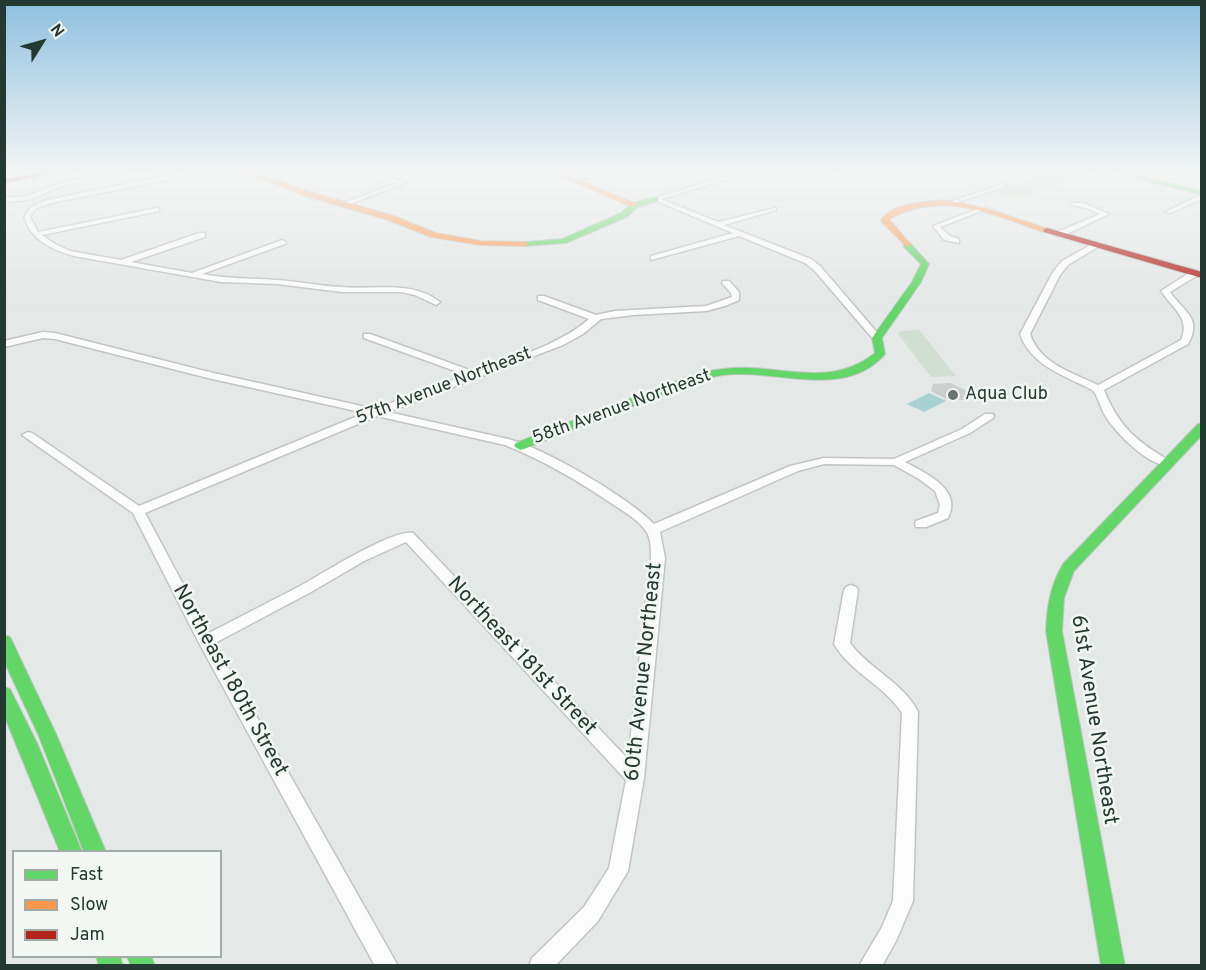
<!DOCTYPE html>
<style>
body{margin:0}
#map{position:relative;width:1206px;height:970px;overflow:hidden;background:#e4e8e6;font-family:Overpass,sans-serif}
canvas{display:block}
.frame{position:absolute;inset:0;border:6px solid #243931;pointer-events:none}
.legend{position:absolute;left:12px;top:850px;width:210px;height:108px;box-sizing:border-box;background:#f2f7f4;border:2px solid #a0aba6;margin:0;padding:8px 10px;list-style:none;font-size:18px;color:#243931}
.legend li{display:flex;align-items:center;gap:12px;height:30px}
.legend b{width:30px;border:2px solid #a0aba6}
.north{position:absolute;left:12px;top:12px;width:60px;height:60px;-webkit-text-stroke:4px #f2f7f4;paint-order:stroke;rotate:53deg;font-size:16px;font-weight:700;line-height:24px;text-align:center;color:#243931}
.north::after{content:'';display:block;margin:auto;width:21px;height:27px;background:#243931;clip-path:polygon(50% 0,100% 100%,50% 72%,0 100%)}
</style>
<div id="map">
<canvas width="1206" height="970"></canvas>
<div class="frame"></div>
<ul class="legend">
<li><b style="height:8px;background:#63d668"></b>Fast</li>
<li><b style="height:8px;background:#ff974d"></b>Slow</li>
<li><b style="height:8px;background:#b3261e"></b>Jam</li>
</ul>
<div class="north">N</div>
</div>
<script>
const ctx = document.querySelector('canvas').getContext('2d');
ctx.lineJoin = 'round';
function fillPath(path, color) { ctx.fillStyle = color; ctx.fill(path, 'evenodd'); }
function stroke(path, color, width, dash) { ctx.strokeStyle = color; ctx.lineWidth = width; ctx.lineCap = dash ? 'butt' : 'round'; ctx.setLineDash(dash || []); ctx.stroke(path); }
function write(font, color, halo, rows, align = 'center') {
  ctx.font = font + ' Overpass,sans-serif'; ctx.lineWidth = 5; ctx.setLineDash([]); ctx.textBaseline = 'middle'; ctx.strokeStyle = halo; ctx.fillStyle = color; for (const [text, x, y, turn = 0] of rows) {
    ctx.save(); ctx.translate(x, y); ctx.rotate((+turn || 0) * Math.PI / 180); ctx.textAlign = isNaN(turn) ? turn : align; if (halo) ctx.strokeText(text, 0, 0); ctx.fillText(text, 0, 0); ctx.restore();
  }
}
fillPath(new Path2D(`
 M1055 171H1096L1017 199 992 192Z
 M919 330 956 376 931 377 898 334 900 331Z`), '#cfe0d2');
fillPath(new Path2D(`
 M929 393 946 401 924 412 907 404Z`), '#a8d2d2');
fillPath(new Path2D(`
 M950 383 967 391 964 400 946 399 931 391 933 384Z`), '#cbcfcd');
const street = new Path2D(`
 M120 171 125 172 62 186 29 200 4 202V198L28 196 58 184Z
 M188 171H197L176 178 51 203 35 209 30 217 38 232 157 208 159 209V211L42 235 55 244 70 251 121 260 199 233H205V237L131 262 192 273 282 240 286 242 285 244 202 274C227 279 251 278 276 280 298 281 319 286 341 287 373 290 413 280 440 302L436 305 415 295 401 292H342L277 284 221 282 74 256C52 250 31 240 24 217L31 207 47 200Z
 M694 171C704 170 712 177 722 177 733 178 744 170 755 171L661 199 718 222 776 208V210L724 225 811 259 820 266 880 336V340H874L814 270 805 263 739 236 651 260V256L733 233 652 199 716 179Z
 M840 171H849L869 177 866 179Z
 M376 175 407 182 345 206H341V204L397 183 374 178Z
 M1005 183 1007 186 955 203 950 202Z
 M1202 194V199L1170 213 1165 212Z
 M1071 203H1084L1109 214 1063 236H1057V232L1100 214 1086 208 1071 205Z
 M978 209 983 210 940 227 950 236 959 239V243L944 240 933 226Z
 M1094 243 1101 245 1068 265 1060 275 1030 334C1039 363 1073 373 1098 385L1181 340C1191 318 1172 308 1161 291L1192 271H1198V275L1170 292C1183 311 1203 318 1188 344L1104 390C1119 427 1136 441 1170 461L1172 463 1170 465C1151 469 1115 432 1106 417 1101 410 1099 399 1094 392 1091 388 1083 386 1078 383 1054 372 1029 360 1020 334L1053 272 1062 261Z
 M723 281H729L739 292V300L725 306 706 311 633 315 601 319 583 334 563 345 388 412 508 439C544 448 628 497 654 524L790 466 824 458 894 459 962 429 985 414H993L994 416 993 418 970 433 905 462C925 473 963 489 948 518L926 527H916L915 524 916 521 938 513 940 505 935 491 919 479 894 465 824 464 798 471 660 532 665 558 644 778 628 871 598 921 555 966H529L532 958 584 907 609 868 626 780 406 542 364 561 311 592 215 643 398 966H375L198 641 133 513 22 435 28 432 32 433 139 506 365 413 208 378 55 339 43 338 4 347V341L43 332 55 333 209 372 375 409 466 375 364 338V334H370L475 372C514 357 558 346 589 319L538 300V296H544L596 315 615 311 706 306 732 297 731 293 722 283ZM377 416 505 445C543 460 580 482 614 505 625 512 638 520 646 531 651 538 651 549 651 558L628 759 413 533C394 528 320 575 300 586 270 602 239 617 209 633L145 513Z
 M851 585 856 587 858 590 850 643C870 670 903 682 918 712L913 901 896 941 882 966H859L882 927 893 901 902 713C884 685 851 673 834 644L844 590 846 587Z`);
const fast = new Path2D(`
 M56 171H160L157 173 58 174Z
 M1109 171H1119L1202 191V195Z
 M655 197H658V201L638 207 627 217 566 243 525 246 521 244 525 242 562 239 621 213 632 203Z
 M904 243H910L929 264 921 282 882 338 885 354C844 401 775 368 723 375 697 379 673 391 649 400 607 416 566 432 524 449L520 450 514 446 516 443C557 426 599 411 640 395 667 385 694 372 723 369 776 362 828 391 875 353L872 338 912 282 921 264 904 247Z
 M1202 423V435L1074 571 1064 598 1062 631 1125 966H1101L1046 631C1047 607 1050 586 1063 564L1198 424Z
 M4 635 10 637 12 641 56 734 106 852H84L38 734 4 661Z
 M4 687 10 689 37 743 82 852H60L4 715Z
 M96 956H120L123 966H99Z
 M127 956H151L155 966H131Z`);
const slow = new Path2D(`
 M243 171H251L311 192 394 216 436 233 481 241 525 242 529 244 525 246 481 245 431 237 388 220 305 196Z
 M550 171H558L639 205 632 207Z
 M945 200 989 209 1051 230 1044 232C990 214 944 190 889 219L911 245 907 247 881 221C889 203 928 201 945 200Z`);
const jam = new Path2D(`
 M54 171H67L4 183V179Z
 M1047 228 1202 272V278L1044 232 1043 230Z`);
stroke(street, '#c1c5c3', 3);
stroke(fast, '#c0c6c3', 2);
stroke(slow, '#c0c6c3', 2);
stroke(jam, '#c0c6c3', 2);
fillPath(street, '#fbfcfb');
fillPath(fast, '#63d668');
fillPath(slow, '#ff974d');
fillPath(jam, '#b3261e');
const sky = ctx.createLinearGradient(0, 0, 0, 307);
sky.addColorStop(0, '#8ec0df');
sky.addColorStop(0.56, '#f3f5f4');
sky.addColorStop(1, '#f3f5f400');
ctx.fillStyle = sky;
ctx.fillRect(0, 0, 1206, 307);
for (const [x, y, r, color] of [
 [953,395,6,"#677670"]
]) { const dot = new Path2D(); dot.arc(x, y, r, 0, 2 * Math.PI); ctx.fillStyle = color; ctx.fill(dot); stroke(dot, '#f2f7f4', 2); }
write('18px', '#243931', '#f2f7f4', [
 ["57th Avenue Northeast",444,387,-21],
 ["58th Avenue Northeast",622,408,-20]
]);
write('18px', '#243931', '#f2f7f4', [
 ["Aqua Club",965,395]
], 'left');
write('21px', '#243931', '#f2f7f4', [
 ["Northeast 181st Street",521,657,47],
 ["60th Avenue Northeast",645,672,-84],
 ["Northeast 180th Street",229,681,61],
 ["61st Avenue Northeast",1093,720,81]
]);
</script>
